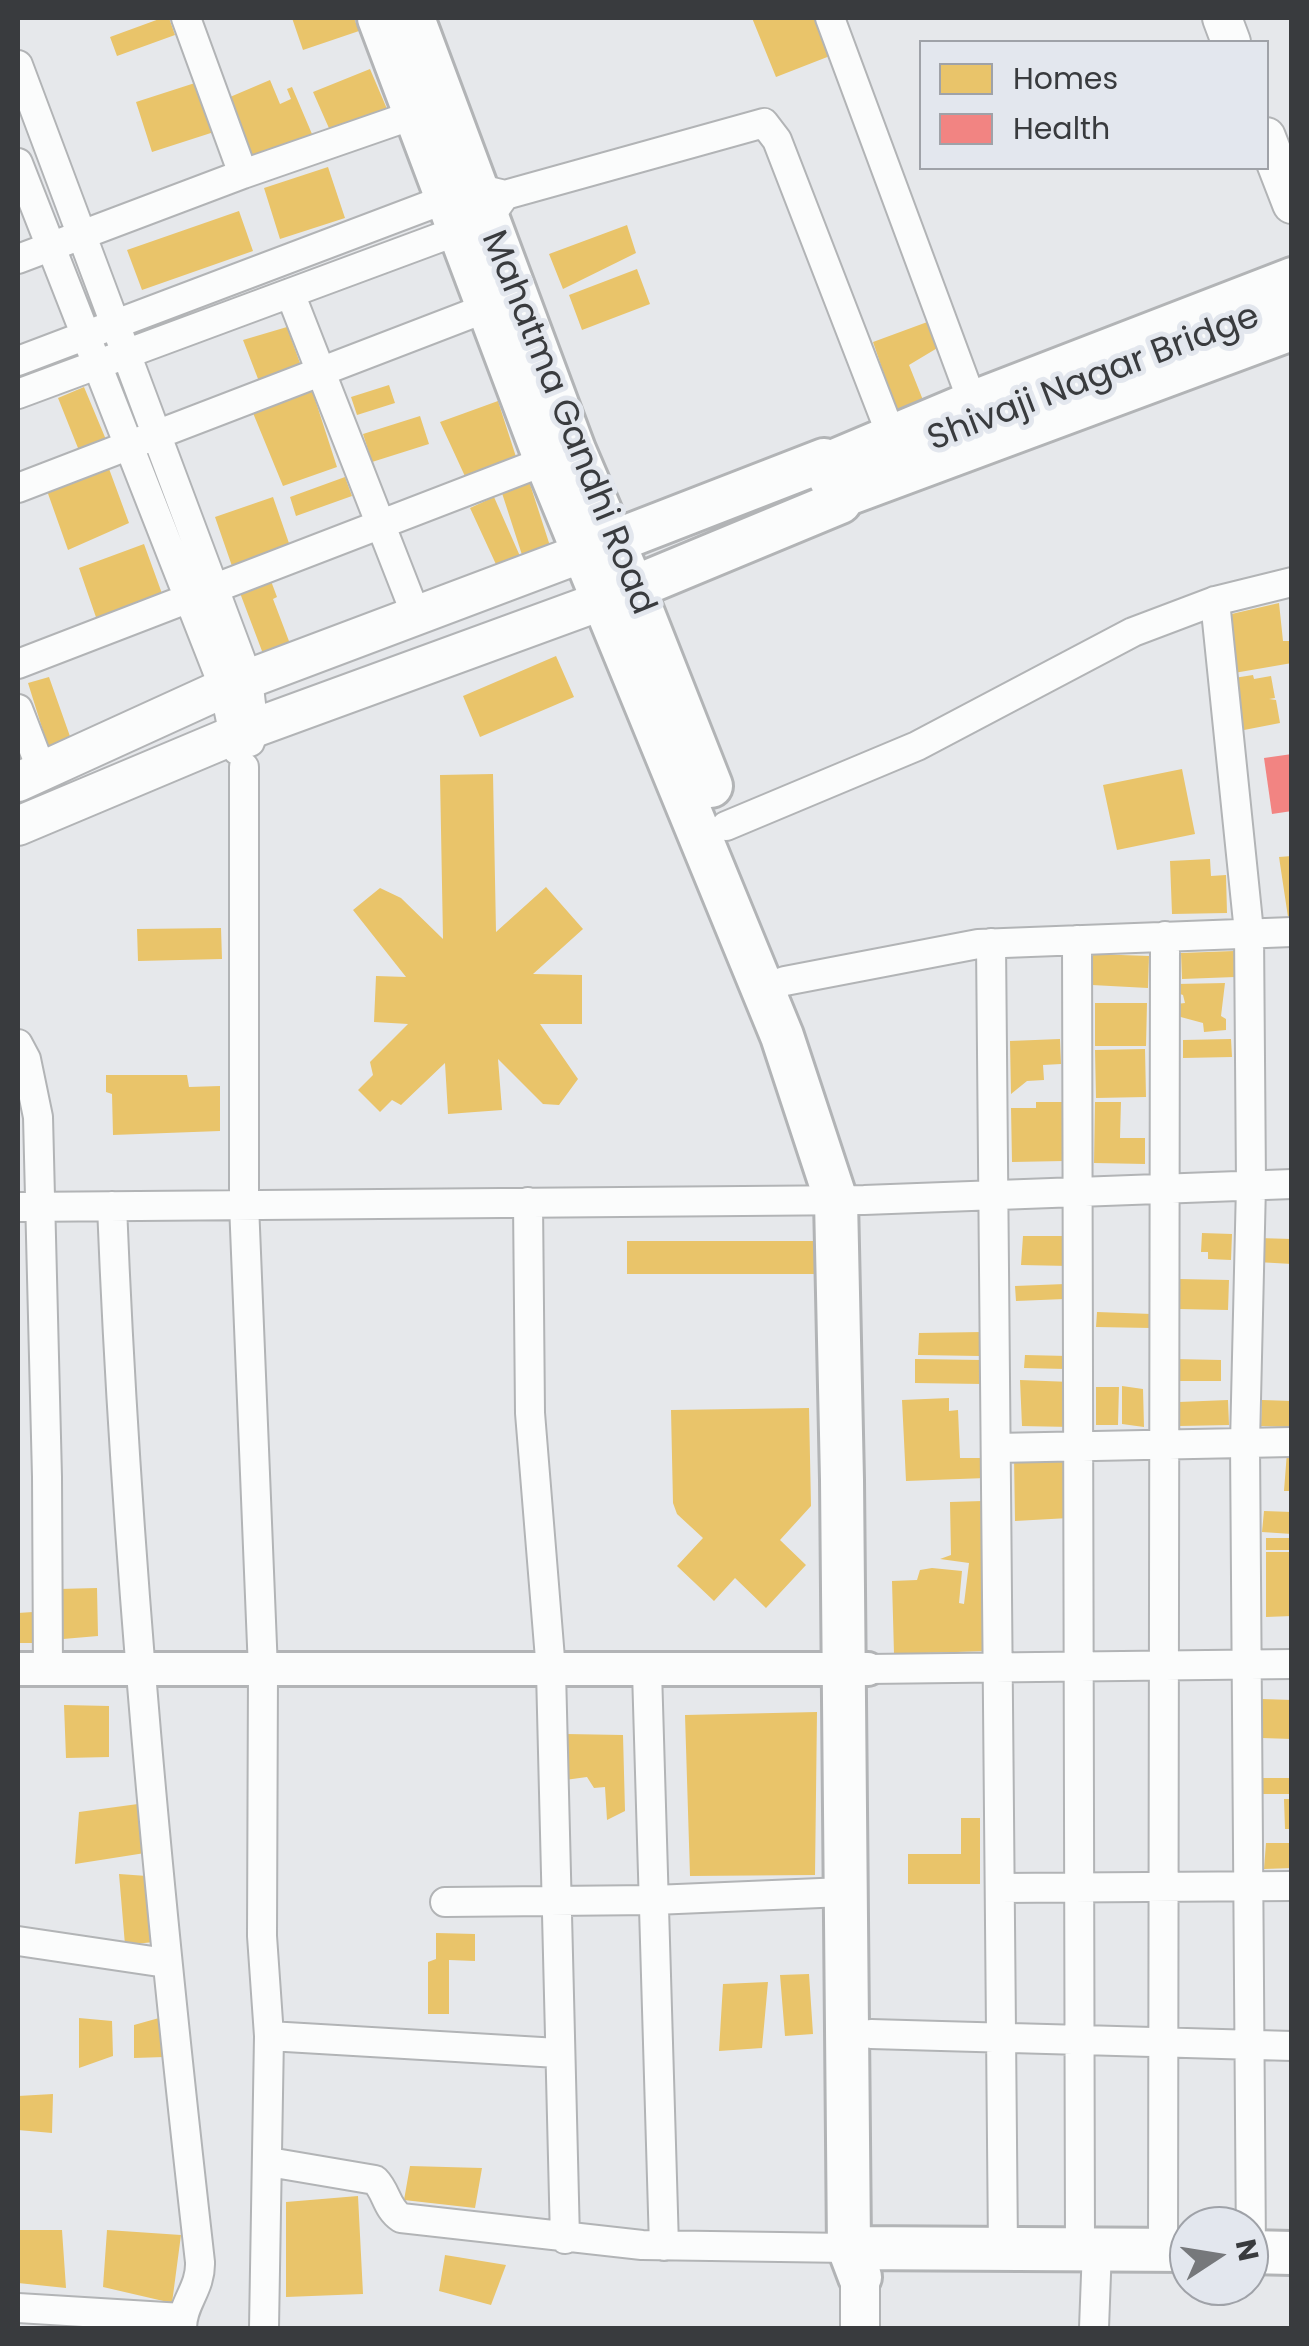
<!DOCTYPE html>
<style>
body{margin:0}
#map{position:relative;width:1309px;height:2346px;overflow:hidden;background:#e6e8eb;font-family:Poppins,sans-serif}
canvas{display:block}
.frame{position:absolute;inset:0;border:20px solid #393b3e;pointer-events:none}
.legend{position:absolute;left:919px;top:40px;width:350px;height:130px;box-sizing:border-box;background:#e3e7ee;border:2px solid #9fa2a8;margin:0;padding:12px 18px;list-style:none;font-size:30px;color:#393b3e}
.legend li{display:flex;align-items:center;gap:20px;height:50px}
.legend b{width:50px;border:2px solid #9fa2a8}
.north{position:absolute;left:1169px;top:2206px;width:100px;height:100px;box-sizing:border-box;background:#e3e7ee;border:2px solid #9fa2a8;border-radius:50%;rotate:78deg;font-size:28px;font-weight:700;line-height:40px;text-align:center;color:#393b3e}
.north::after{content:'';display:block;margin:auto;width:35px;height:45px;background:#76787b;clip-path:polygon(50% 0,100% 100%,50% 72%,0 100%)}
</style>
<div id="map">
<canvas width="1309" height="2346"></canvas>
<div class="frame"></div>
<ul class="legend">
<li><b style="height:28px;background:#e9c46a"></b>Homes</li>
<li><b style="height:28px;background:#f28482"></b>Health</li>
</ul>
<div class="north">N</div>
</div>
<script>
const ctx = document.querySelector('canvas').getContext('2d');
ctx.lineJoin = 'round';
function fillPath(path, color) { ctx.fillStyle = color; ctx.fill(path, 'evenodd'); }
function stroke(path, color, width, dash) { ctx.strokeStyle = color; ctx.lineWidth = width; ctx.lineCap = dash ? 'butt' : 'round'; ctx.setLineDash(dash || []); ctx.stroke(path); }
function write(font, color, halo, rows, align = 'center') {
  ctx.font = font + ' Poppins,sans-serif'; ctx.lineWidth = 10; ctx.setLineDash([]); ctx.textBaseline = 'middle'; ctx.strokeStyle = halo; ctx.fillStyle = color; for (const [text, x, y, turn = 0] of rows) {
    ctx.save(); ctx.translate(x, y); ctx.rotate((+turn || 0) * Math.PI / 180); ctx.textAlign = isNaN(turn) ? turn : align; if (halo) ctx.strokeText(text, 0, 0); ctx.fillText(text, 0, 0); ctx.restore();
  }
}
fillPath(new Path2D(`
 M162 18H169L175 35 117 56 110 37Z
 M292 18H354L359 31 303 50Z
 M752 18H821L835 54 776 77Z
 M370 69 390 116 332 135 313 92Z
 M270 80 280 104 291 99 287 89 292 87 312 134 249 161 223 100Z
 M198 82 214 132 152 152 136 102Z
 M328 167 345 218 280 239 264 188Z
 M239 211 253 251 142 290 127 250Z
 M627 225 636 253 563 289 549 254Z
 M637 269 650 304 582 330 569 295Z
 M930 321 939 347 909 365 923 400 897 412 873 342Z
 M287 327 301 366 260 384 243 340Z
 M389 385 395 403 357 415 351 397Z
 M84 387 107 442 80 453 58 398Z
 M312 390 337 467 283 486 253 413Z
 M498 401 518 463 469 485 440 422Z
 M420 416 429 444 372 462 363 434Z
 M108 466 129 523 68 550 46 488Z
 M345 477 352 496 296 516 290 497Z
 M529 481 551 549 523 558 501 490Z
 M273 497 291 549 233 569 215 517Z
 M494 497 523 563 500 573 470 508Z
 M144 544 164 599 98 623 79 568Z
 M271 581 277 597 273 599 292 649 265 659 240 593Z
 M1279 603 1283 641H1292V663L1234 673 1223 616Z
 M556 656 574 697 480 737 463 696Z
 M1253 675 1254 679 1271 676 1275 698 1269 699 1276 700 1280 723 1244 730 1234 678Z
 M49 677 72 742 49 750 28 683Z
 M1182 769 1195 834 1117 850 1103 785Z
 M493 774 496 932 546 887 583 929 533 974 582 975V1024H540L578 1079 559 1105 543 1104 498 1059 502 1110 448 1114 445 1063 401 1105 392 1100 380 1112 358 1090 373 1075 370 1062 408 1024 374 1022 376 976 406 977 353 910 380 888 401 898 443 939 440 775Z
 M1292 856V916L1288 917 1279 857Z
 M1210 859 1211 876 1226 875 1227 913 1172 914 1170 861Z
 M221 928 222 959 138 961 137 929Z
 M1234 951 1235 977 1182 979 1181 953Z
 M1093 954 1149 956 1148 988 1092 985Z
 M1225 983 1221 1016 1226 1019V1030L1204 1032 1203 1023 1177 1016 1176 1004 1185 1003 1183 995 1177 993V984Z
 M1095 1003H1147L1146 1046H1095Z
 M1060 1039 1061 1064 1043 1065 1044 1080 1027 1081 1011 1094 1010 1041Z
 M1231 1039 1232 1057 1183 1058V1040Z
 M1145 1049 1146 1097 1096 1098 1095 1050Z
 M106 1075H187L189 1087 220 1086V1131L113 1135 112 1094 106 1092Z
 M1036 1102H1063L1064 1161 1012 1162 1011 1108H1036Z
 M1095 1102H1121L1120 1138H1145V1164L1094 1163Z
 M1202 1233 1232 1234 1231 1260 1208 1259V1252H1201Z
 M1023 1236H1070L1069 1266 1021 1265Z
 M1258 1238 1292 1239V1264L1257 1262Z
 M627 1241H815L818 1274H627Z
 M1179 1279 1229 1280 1228 1310 1179 1309Z
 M1065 1284V1299L1016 1301 1015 1286Z
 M1097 1312 1152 1314 1151 1328 1096 1327Z
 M982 1332 980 1356 918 1355 919 1333Z
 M1025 1355 1067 1356 1066 1369 1024 1368Z
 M915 1359 982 1360V1384L915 1383Z
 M1173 1359 1221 1360V1381H1175Z
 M1020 1380 1071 1382V1427L1022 1426Z
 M1122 1386 1143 1389 1144 1427 1122 1424Z
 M1096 1387H1119L1118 1425H1096Z
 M949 1398V1411L958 1410 960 1458H985L986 1478 906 1481 902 1400Z
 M1228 1400 1229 1425 1180 1426 1179 1402Z
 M1262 1400 1292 1401V1427L1261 1426Z
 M809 1408 811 1506 780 1540 806 1565 766 1608 735 1578 714 1601 677 1566 703 1538 677 1514 673 1503 671 1410Z
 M1287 1452 1292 1453V1491H1284Z
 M1067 1455 1069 1518 1015 1521 1014 1456Z
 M983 1501 988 1651 894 1654 892 1581 917 1580 920 1570 932 1568 962 1571 959 1603 964 1604 969 1563 940 1559 951 1555 950 1502Z
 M1264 1511 1292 1512V1534L1262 1532Z
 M1266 1538H1292V1550H1266Z
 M1266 1552H1292V1616L1266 1617Z
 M97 1588 98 1636 63 1639 59 1589Z
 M33 1612V1643H18V1613Z
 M1262 1699 1292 1700V1739L1262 1738Z
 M64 1705 109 1706V1757L66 1758Z
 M817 1712 815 1875 690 1876 685 1715Z
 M566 1734 623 1735 625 1811 607 1820 605 1787 594 1788 587 1777 565 1780Z
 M1262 1778H1292V1794H1263Z
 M1284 1799H1292V1829H1285Z
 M138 1804 145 1853 75 1864 79 1812Z
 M961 1818H980V1884H908V1854H961Z
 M1266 1843H1292V1868L1264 1869Z
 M119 1874 147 1876 154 1942 125 1945Z
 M436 1933 475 1934V1961L449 1960V2014H428V1962L436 1959Z
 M809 1974 813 2034 785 2036 780 1975Z
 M768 1982 762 2048 719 2051 723 1984Z
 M79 2018 112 2021 113 2056 79 2068Z
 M159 2018 164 2057 134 2058V2025Z
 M53 2094 52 2133 18 2130V2096Z
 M410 2166 482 2168 475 2208 404 2200Z
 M358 2196 363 2294 286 2297V2202Z
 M18 2230H62L66 2288 18 2283Z
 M107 2230 181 2235 172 2303 103 2287Z
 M445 2255 506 2265 491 2305 439 2291Z`), '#e9c46a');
fillPath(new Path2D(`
 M1292 754V811L1272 814 1264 758Z`), '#f28482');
const minor = new Path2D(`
 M186 18 243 174 416 114
 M830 18 971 398
 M18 65 248 679 254 729 250 742
 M18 163 224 688 237 750
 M505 195 764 123 777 140 890 432
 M18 259 243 174
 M290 293 416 615
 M18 361 475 188 505 195 487 220 18 394
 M18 488 502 302
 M1215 601 1249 932 1251 1185 1245 1443 1251 2252
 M18 664 558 456
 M18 709 42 771
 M244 767V1204L263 1670 262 1936 269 2036 264 2328
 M726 826 917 746 1133 632 1215 601 1292 582
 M1077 940 1080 2248
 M991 943 1003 2248
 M762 989 785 981 978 944 1292 932
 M18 1044 26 1059 38 1117 47 1477 48 1669
 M528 1202 530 1413 551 1671 565 2239
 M112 1206C126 1560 160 1911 200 2262 201 2289 182 2303 182 2328
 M18 1207 864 1200 1292 1184
 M996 1448 1292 1442
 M868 1669 1292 1664
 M647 1671 664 2246
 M1000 1888 1292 1886
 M445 1902 654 1900 844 1892
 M18 1941 166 1963
 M871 2034 1292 2046
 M269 2036 558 2053
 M269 2162 375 2180C387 2192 386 2208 401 2218L642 2245 849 2248
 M1163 2249 1165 936
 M18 2308 182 2318
 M1094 2328 1097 2248`);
const tertiary = new Path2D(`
 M824 460 971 398 1292 274
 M840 502 1292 334
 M18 1669H868`);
const secondary = new Path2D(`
 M1222 18 1231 42
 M1266 137 1292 204
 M18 782 224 688 585 552
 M18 826 232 736 604 600
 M860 2328V2277`);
const primary = new Path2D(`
 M379 18 546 461 782 1036 836 1200 842 1480 849 2248 860 2277
 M413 18 574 450 633 588 711 786
 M831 480 1292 305
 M587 552 824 460 840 502 609 598
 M849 2248 1189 2250
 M1249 2252 1292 2253`);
stroke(minor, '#b2b4b6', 32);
stroke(tertiary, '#b2b4b6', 38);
stroke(secondary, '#b2b4b6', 42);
stroke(primary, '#b2b4b6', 48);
stroke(minor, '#fbfcfc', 28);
stroke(tertiary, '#fbfcfc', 32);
stroke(secondary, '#fbfcfc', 38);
stroke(primary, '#fbfcfc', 42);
write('35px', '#393b3e', '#e3e7ee', [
 ["Shivaji Nagar Bridge",1094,379,-21],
 ["Mahatma Gandhi Road",567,423,68]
]);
</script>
